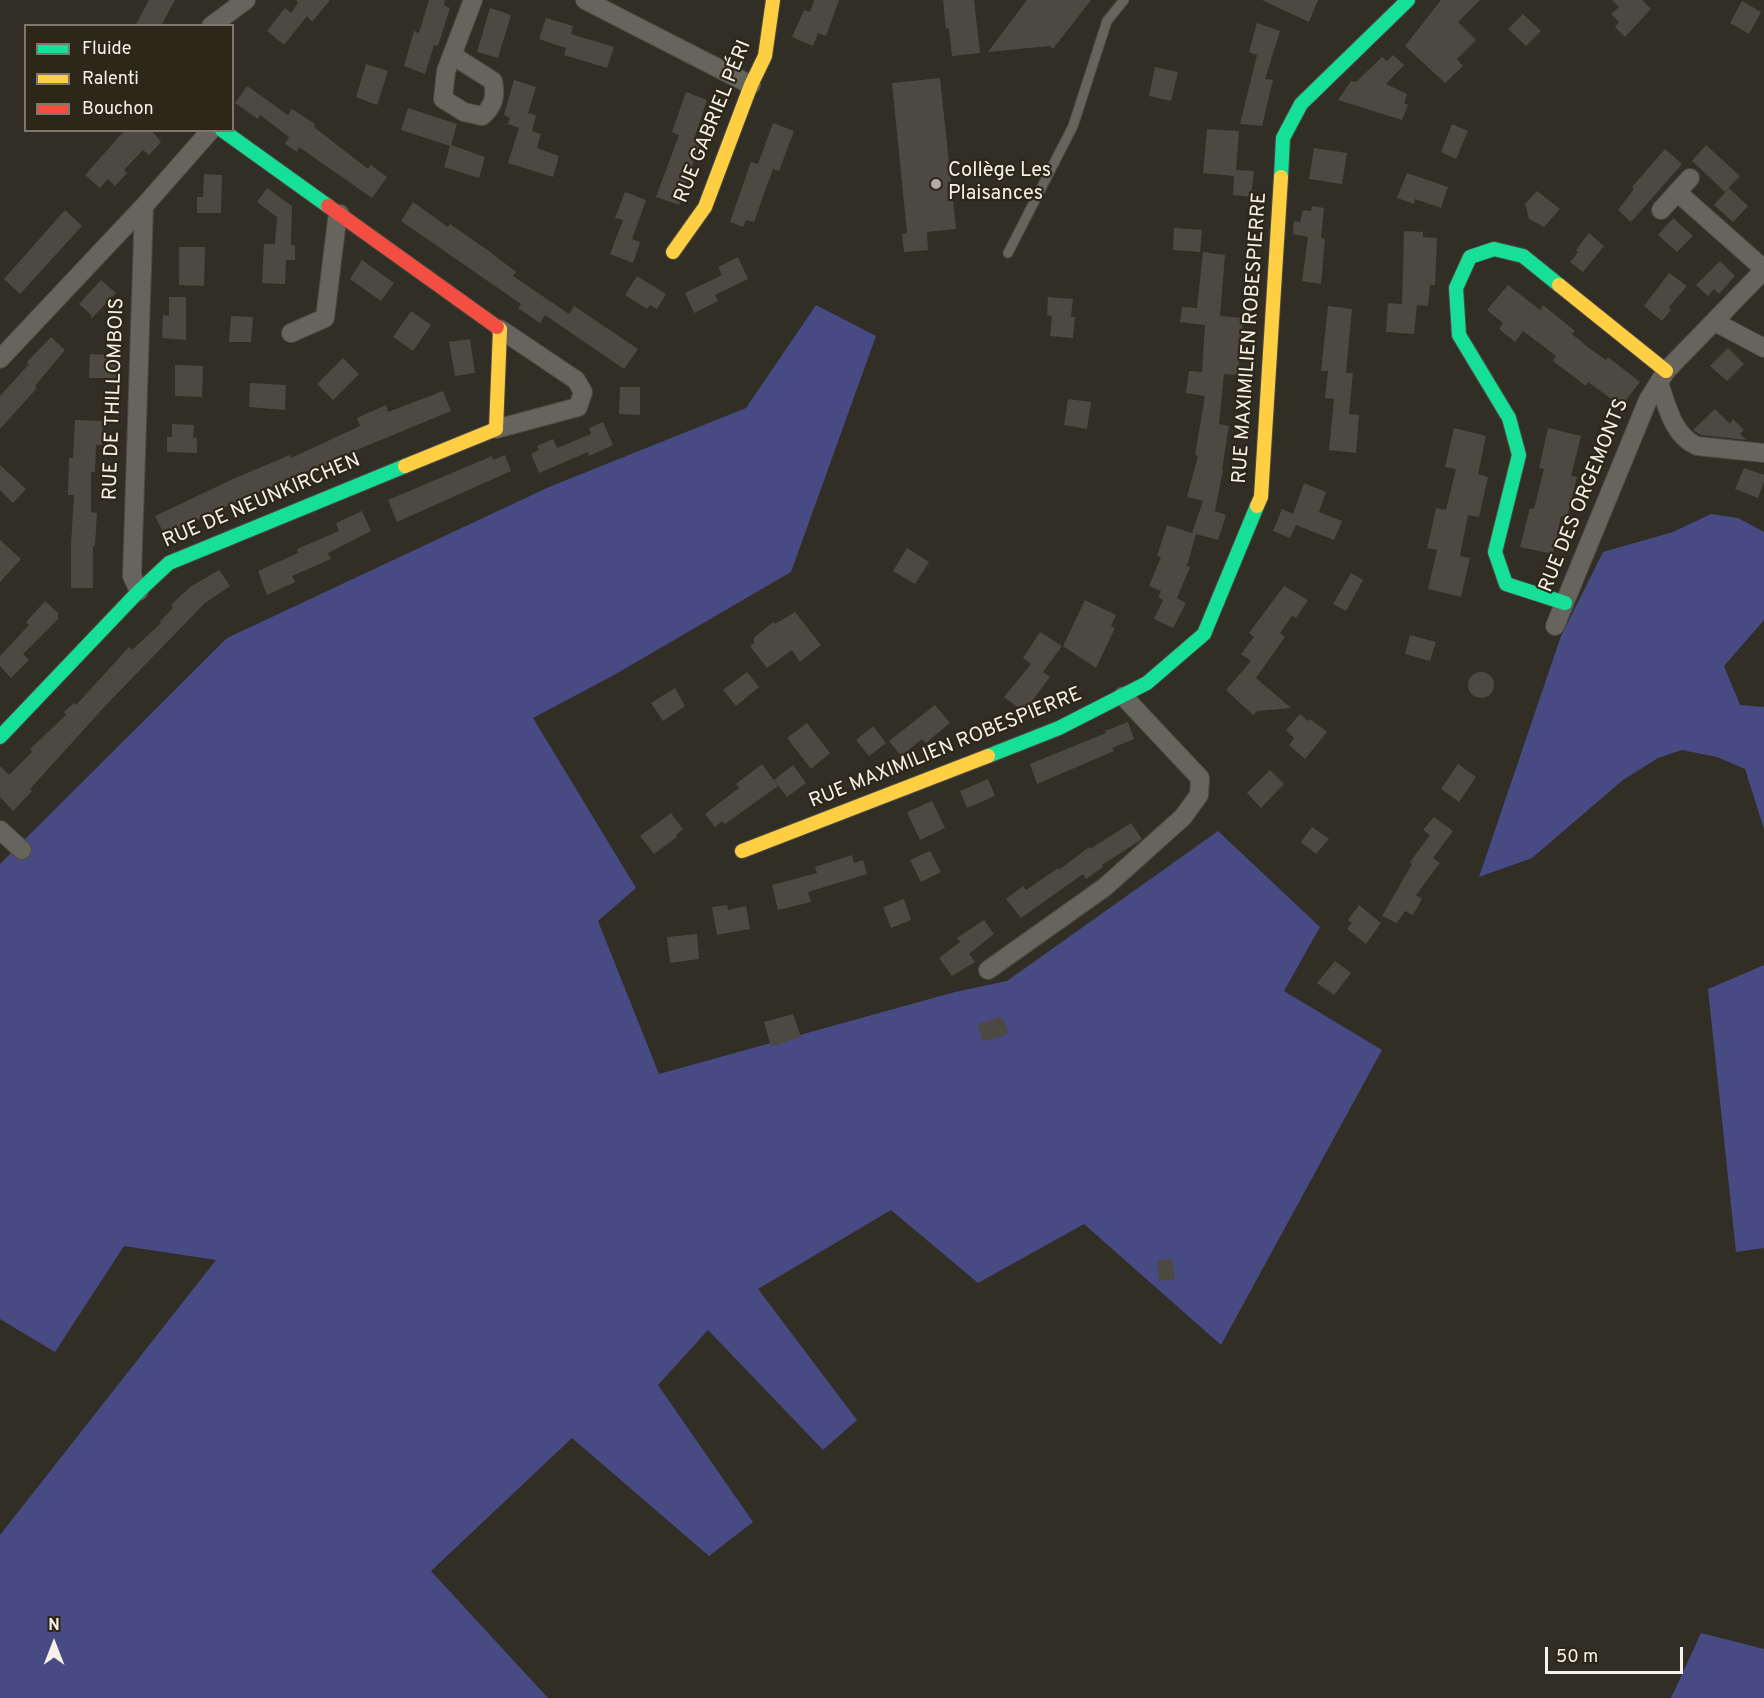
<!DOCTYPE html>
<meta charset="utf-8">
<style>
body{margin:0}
#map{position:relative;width:1764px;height:1698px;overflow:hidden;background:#312e26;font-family:Overpass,sans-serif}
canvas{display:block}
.legend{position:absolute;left:24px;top:24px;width:210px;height:108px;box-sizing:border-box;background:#2c2718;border:2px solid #7d786c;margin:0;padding:8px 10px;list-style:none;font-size:18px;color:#f6f2e9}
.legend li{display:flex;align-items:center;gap:12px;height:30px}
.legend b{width:30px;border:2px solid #7d786c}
.north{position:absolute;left:24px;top:1614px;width:60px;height:60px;-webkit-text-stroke:4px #2c2718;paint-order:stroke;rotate:0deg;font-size:16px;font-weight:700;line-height:24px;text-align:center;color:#f6f2e9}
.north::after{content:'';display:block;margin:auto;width:21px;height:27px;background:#f6f2e9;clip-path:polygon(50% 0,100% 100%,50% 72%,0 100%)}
.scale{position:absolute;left:1545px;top:1647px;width:138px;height:27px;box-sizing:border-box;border:3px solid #f6f2e9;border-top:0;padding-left:8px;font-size:18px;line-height:21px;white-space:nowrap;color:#f6f2e9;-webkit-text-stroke:4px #2c2718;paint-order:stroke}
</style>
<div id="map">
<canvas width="1764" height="1698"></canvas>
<ul class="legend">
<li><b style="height:8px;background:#16e098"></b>Fluide</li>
<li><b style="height:8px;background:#ffcf43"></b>Ralenti</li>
<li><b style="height:8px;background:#f24e42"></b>Bouchon</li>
</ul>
<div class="north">N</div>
<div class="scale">50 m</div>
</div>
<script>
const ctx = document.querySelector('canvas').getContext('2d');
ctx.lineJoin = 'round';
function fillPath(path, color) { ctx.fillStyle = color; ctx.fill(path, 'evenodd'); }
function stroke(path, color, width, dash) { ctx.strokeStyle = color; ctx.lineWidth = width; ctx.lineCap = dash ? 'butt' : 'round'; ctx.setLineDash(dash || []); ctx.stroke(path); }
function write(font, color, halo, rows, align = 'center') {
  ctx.font = font + ' Overpass,sans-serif'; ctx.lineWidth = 4.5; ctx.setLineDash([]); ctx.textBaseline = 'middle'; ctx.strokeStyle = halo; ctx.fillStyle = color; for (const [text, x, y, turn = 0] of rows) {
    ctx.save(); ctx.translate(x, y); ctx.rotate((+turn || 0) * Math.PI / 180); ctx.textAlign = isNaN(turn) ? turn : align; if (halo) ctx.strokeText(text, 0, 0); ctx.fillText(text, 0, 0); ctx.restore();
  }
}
fillPath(new Path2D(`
 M816 305 876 336 791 572 614 675 533 718 636 888 598 921 659 1074 955 992 1007 981 1218 831 1320 927 1284 991 1382 1050 1221 1345 1084 1224 978 1283 891 1210 758 1289 857 1420 823 1450 708 1330 658 1385 753 1522 709 1556 572 1438 431 1571 548 1698H0V1535L216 1260 124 1246 55 1352 0 1319V864L227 638 549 487 746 408Z
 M1711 514 1738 518 1764 532V620L1724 666 1740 705 1764 707V829L1745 769 1717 757 1682 750 1658 758 1623 780 1532 858 1479 877 1561 636 1603 552 1673 532Z
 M1764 965V1248L1736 1252 1708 989Z
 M1701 1633 1764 1649V1698H1671Z`), '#484a83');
fillPath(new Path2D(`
 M149 0H175L161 26H135Z
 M296 0H330L312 22 307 16 284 45 267 31 285 8 291 13 298 3Z
 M429 0H445L444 5 450 8 438 46 434 45 425 74 404 66 414 31 419 33Z
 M814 0H839L826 36 818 33 813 46 792 37 804 10 810 12Z
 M943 0H974L980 53 952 56 949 28 946 29Z
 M1027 0H1091L1053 49 1049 46 988 52Z
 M1262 0H1318L1309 22Z
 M1441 0H1480L1458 22 1476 40 1457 59 1463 66 1445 83 1405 46Z
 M1612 0H1642L1651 9 1625 37 1615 27 1619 22 1611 14 1619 7Z
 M1742 1 1761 12 1749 34 1730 23Z
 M490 8 511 15 498 58 477 52Z
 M1523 14 1541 31 1526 46 1508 29Z
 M546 18 573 26 571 34 614 47 607 68 564 55 566 48 539 39Z
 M1257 23 1280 31 1265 79 1273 80 1262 126 1240 124 1257 55 1249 52Z
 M1393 55 1404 65 1386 84 1407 94 1404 103 1408 105 1402 120 1338 100 1351 81 1356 82 1382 57 1387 61Z
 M366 64 388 71 377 105 356 97Z
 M1155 67 1178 72 1171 101 1149 96Z
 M940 78 956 229 927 232 928 250 904 252 902 234 907 233 892 83Z
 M514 80 536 87 528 113 536 115 532 131 541 134 537 148 559 156 553 177 508 163 519 128 508 124 510 118 504 115Z
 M247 86 288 115 292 109 315 124 314 127 368 169 371 165 387 177 372 198 299 147 297 152 285 144 289 137 260 115 258 119 235 103Z
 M686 92 707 100 694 139 700 143 679 205 656 197 679 135 672 132Z
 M408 108 457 124 451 145 485 157 479 178 444 167 450 146 401 130Z
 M773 123 794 131 779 171 773 169 754 222 746 220 743 227 730 222 751 162 758 164Z
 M1452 124 1468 131 1456 159 1441 152Z
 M1207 129 1239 131 1236 170 1254 171 1251 197 1233 195 1234 176 1203 173Z
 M125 130H151L161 142 149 155 143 150 124 170 127 173 115 186 108 179 100 188 85 175Z
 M1706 145 1740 176 1725 192 1692 161Z
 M1314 148 1347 153 1342 184 1309 179Z
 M1665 149 1682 164 1631 222 1618 210 1634 189 1632 187Z
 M1407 173 1448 187 1441 208 1415 199 1414 204 1397 198Z
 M204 174 222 175 221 213H197V197H203Z
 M267 188 292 206 291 245H295V260H286L285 284 262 283 264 244H275L277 217 257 202Z
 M1729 188 1748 206 1733 222 1714 205Z
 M1537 191 1560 209 1544 227 1529 219 1525 204Z
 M625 192 646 200 632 239 640 242 633 263 610 254 623 220 615 218Z
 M413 202 448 227 450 224 490 252 516 272 513 276 569 314 574 306 638 349 624 369 545 315 540 323 518 308 521 304 401 221Z
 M1312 206 1324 208 1321 238 1325 239 1321 284 1302 281 1308 237 1293 234 1294 221 1300 222 1303 210 1311 211Z
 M65 210 82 226 20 294 4 279Z
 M1673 218 1693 236 1677 252 1658 235Z
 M1174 228 1202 230 1200 252 1173 250Z
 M1404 231 1423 232V237L1437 238 1435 285H1430L1428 306 1417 305 1414 334 1386 332 1388 303 1402 304Z
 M1589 233 1604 246 1583 272 1570 262 1578 252 1576 250Z
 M179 247H205L204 286 179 285Z
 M1203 252 1225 255 1220 316 1243 318 1238 375 1224 374 1219 424 1229 426 1222 469 1223 470 1215 511 1226 515 1218 540 1192 533 1196 534 1187 566 1190 567 1177 598 1186 603 1173 628 1154 619 1163 600 1158 597 1161 591 1149 586 1161 557 1157 556 1167 525 1192 533 1203 501 1187 497 1198 456 1195 455 1205 396 1186 393 1189 371 1202 372 1205 325 1180 322 1182 307 1197 308Z
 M738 257 748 279 715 295 718 301 694 313 685 293 722 275 718 267Z
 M362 260 394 283 381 301 350 279Z
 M1720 261 1735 276 1719 294 1714 289 1708 296 1696 285Z
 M1669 273 1687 286 1669 307 1671 310 1662 321 1644 306Z
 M637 276 666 294 657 309 650 305 647 309 625 295Z
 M101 280 116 293 91 319V315L79 304Z
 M1508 285 1540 310 1543 305 1575 331 1572 334 1589 348 1606 360 1608 357 1640 382 1621 406 1588 382 1586 386 1553 361 1556 356 1523 331 1515 342 1499 329 1503 323 1487 310Z
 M169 297H186V340L162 338 163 315 169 316Z
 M1048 297 1073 299 1071 317H1075L1073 338 1050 336 1052 316 1047 315Z
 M1328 306 1352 309 1346 373H1353L1349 414 1359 415 1356 453 1329 450 1334 399 1325 398 1328 371H1321Z
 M411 311 431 325 413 351 393 337Z
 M231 316 253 317 251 342H229Z
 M51 337 65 350 35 386 37 388 0 429V396L29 364 27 362Z
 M470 339 475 373 455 376 449 342Z
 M1728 348 1744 364 1727 381 1710 366Z
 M90 354 116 355V378H89Z
 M343 358 359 374 333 400 317 384Z
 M175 365 203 366 202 397 175 396Z
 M250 383 286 385 285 410 249 407Z
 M620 387H640V415L619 414Z
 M443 391 451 411 347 454 348 456 315 471 314 468 209 514 165 536 155 516 233 479 290 455 291 458 360 426 357 418 386 405 388 412Z
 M1068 399 1091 402 1087 429 1064 425Z
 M1715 409 1730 424 1733 419 1744 430 1740 434 1747 440 1701 435 1693 430Z
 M75 420 103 421 102 445H96L95 472H91V512L97 513 95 546H93V588H71V545L74 495H68L69 458H73Z
 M603 422 613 445 589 456 588 452 539 473 531 454 539 450 537 446 553 439 557 448 591 434 589 428Z
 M172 424 194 425 193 438H197V453L167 452V437H172Z
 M1454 428 1486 436 1478 474 1488 477 1479 517 1468 515 1460 556 1470 558 1461 597 1428 589 1437 550 1427 548 1432 527 1436 508 1446 510 1456 469 1445 467Z
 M1548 428 1581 436 1571 476 1577 477 1567 517 1561 516 1553 554 1520 547 1530 508 1534 509 1544 469 1539 468Z
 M505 455 511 471 397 522 388 500 492 456 493 460Z
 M0 465 26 489 13 503 0 490Z
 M1744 468 1764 475V482L1758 498 1735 489Z
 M1304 483 1326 492 1319 512 1342 521 1334 540 1296 525 1290 538 1273 531 1282 509 1293 514Z
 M362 511 371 531 328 553 331 559 292 576 295 582 267 595 258 571 298 553 297 549 339 531 336 523Z
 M0 540 21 559 0 582Z
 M907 548 929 562 915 584 893 571Z
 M219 570 230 586 205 603 107 704 30 789 32 791 13 811 0 797V766L9 775 32 752 30 749 66 715 64 712 74 703 76 705 129 647 132 650 161 623 160 621 173 608 171 605 190 587Z
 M1351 573 1363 580 1346 611 1333 604Z
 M1284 586 1308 600 1296 618 1292 616 1280 633 1285 637 1256 678 1291 708 1257 711 1253 715 1226 690 1251 661 1241 654 1254 637 1249 633Z
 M1085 600 1116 615 1111 626 1115 628 1096 668 1063 646Z
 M45 601 58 613V619L23 654 29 660 11 678 0 666V656L29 625 26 622Z
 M795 612 821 645 800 662 792 650 767 668 750 646 754 643V638L773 622 775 624Z
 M1040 632 1062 646 1043 672 1050 677 1024 712 1004 697 1031 664 1023 658Z
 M1410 635 1436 642 1430 661 1405 654Z
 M747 672 759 687 736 706 723 690Z
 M1468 685a13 13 0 1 1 26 0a13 13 0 1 1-26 0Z
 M675 688 685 706 663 721 651 703Z
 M935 705 950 723 926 743 922 739 901 756 889 741Z
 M1300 714 1308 721 1310 719 1327 732 1305 759 1289 745 1294 738 1286 730Z
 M1128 722 1134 739 1112 748 1114 751 1037 784 1030 764 1106 733 1105 731Z
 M807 723 830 753 811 769 787 738Z
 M873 726 886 743 869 756 856 740Z
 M762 764 778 786 725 824 722 821 715 827 705 814 739 788 736 784Z
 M1458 764 1476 777 1459 802 1441 789Z
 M793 765 806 783 787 797 774 780Z
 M1270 770 1284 784 1261 808 1247 793Z
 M988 779 995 796 967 808 960 791Z
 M932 801 945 828 920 840 907 812Z
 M671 813 683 829 676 835 677 837 654 854 640 836Z
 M1434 817 1453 831 1433 858 1440 863 1416 895 1422 899 1413 915 1405 911 1397 923 1382 916 1412 864 1410 862 1430 835 1423 830Z
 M1131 823 1142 839 1102 865 1103 867 1086 879 1083 874 1021 918 1006 899 1023 886 1026 890 1058 868 1059 870 1089 847 1090 849Z
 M1312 827 1329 839 1316 854 1301 842Z
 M930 851 941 872 921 882 910 860Z
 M852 855 854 863 863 860 867 874 808 892 811 902 778 910 772 885 817 873 815 867Z
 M904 899 911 920 891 928 883 907Z
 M727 905 728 910 746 906 750 929 717 935 712 907Z
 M1359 905 1381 923 1366 944 1347 929 1352 923 1348 920Z
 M984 920 994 934 969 954 975 962 952 976 939 958 960 942 957 938Z
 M697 934 699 959 670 963 667 937Z
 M1335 961 1351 973 1334 995 1317 983Z
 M793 1014 801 1037 771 1047 764 1022Z
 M1001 1017 1002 1020 1004 1019 1008 1033 1004 1034V1036L982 1041 978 1024Z
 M1172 1259 1175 1279 1159 1281 1157 1261Z`), '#4c4942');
const lane = new Path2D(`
 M1008 253 1073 126 1107 21 1124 0`);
const street = new Path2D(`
 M585 0 751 85
 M211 26 246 0
 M452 55 493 81C496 96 494 106 482 116L464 112 443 99 446 71 473 0
 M1677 192 1764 269
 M1661 210 1690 178
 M1715 322 1764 348
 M291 333 325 318 337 220 340 214
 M0 359 144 206 211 130
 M1659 383C1667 406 1673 436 1697 446L1764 453
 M496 429 578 407 583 392 576 380 500 329
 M139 591 132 576 144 206
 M1555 626 1648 400 1666 371 1764 270
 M0 830 22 850
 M988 970 1105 887 1183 817 1199 795 1200 778 1123 696`);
const fast = new Path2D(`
 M222 130 328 206
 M1281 177 1283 138 1301 104 1408 0
 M1559 285 1523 256 1494 249 1470 257 1456 288 1459 335 1509 418 1519 455 1495 552 1506 584 1565 603
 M0 737 139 591 169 563 405 466
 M988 756 1059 728 1147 683 1204 634 1257 506`);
const slow = new Path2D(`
 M673 252 705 207 751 85 765 56 773 0
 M1559 285 1666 371
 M405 466 496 429 500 329 497 327
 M1257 506 1261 497 1281 177
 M742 851 988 756`);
const jam = new Path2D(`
 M328 206 497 327`);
stroke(lane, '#4d4a43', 11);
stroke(street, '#4d4a43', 20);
stroke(fast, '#4d4a43', 16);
stroke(slow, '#4d4a43', 16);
stroke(jam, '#4d4a43', 16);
stroke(lane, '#66645d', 9);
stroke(street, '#66645d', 18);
stroke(fast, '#16e098', 14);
stroke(slow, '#ffcf43', 14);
stroke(jam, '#f24e42', 14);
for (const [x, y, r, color] of [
 [936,184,6,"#b1ada5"]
]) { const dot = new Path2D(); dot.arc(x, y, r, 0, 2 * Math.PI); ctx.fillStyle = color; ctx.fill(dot); stroke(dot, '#2c2718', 2); }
write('20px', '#f6f2e9', '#2c2718', [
 ["RUE GABRIEL PÉRI",714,122,-68],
 ["RUE MAXIMILIEN ROBESPIERRE",1251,338,-86],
 ["RUE DE THILLOMBOIS",115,399,-88],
 ["RUE DES ORGEMONTS",1585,496,-68],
 ["RUE DE NEUNKIRCHEN",262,502,-23],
 ["RUE MAXIMILIEN ROBESPIERRE",946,749,-22]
]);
write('20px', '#f6f2e9', '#2c2718', [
 ["Collège Les",948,172],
 ["Plaisances",948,195]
], 'left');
</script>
